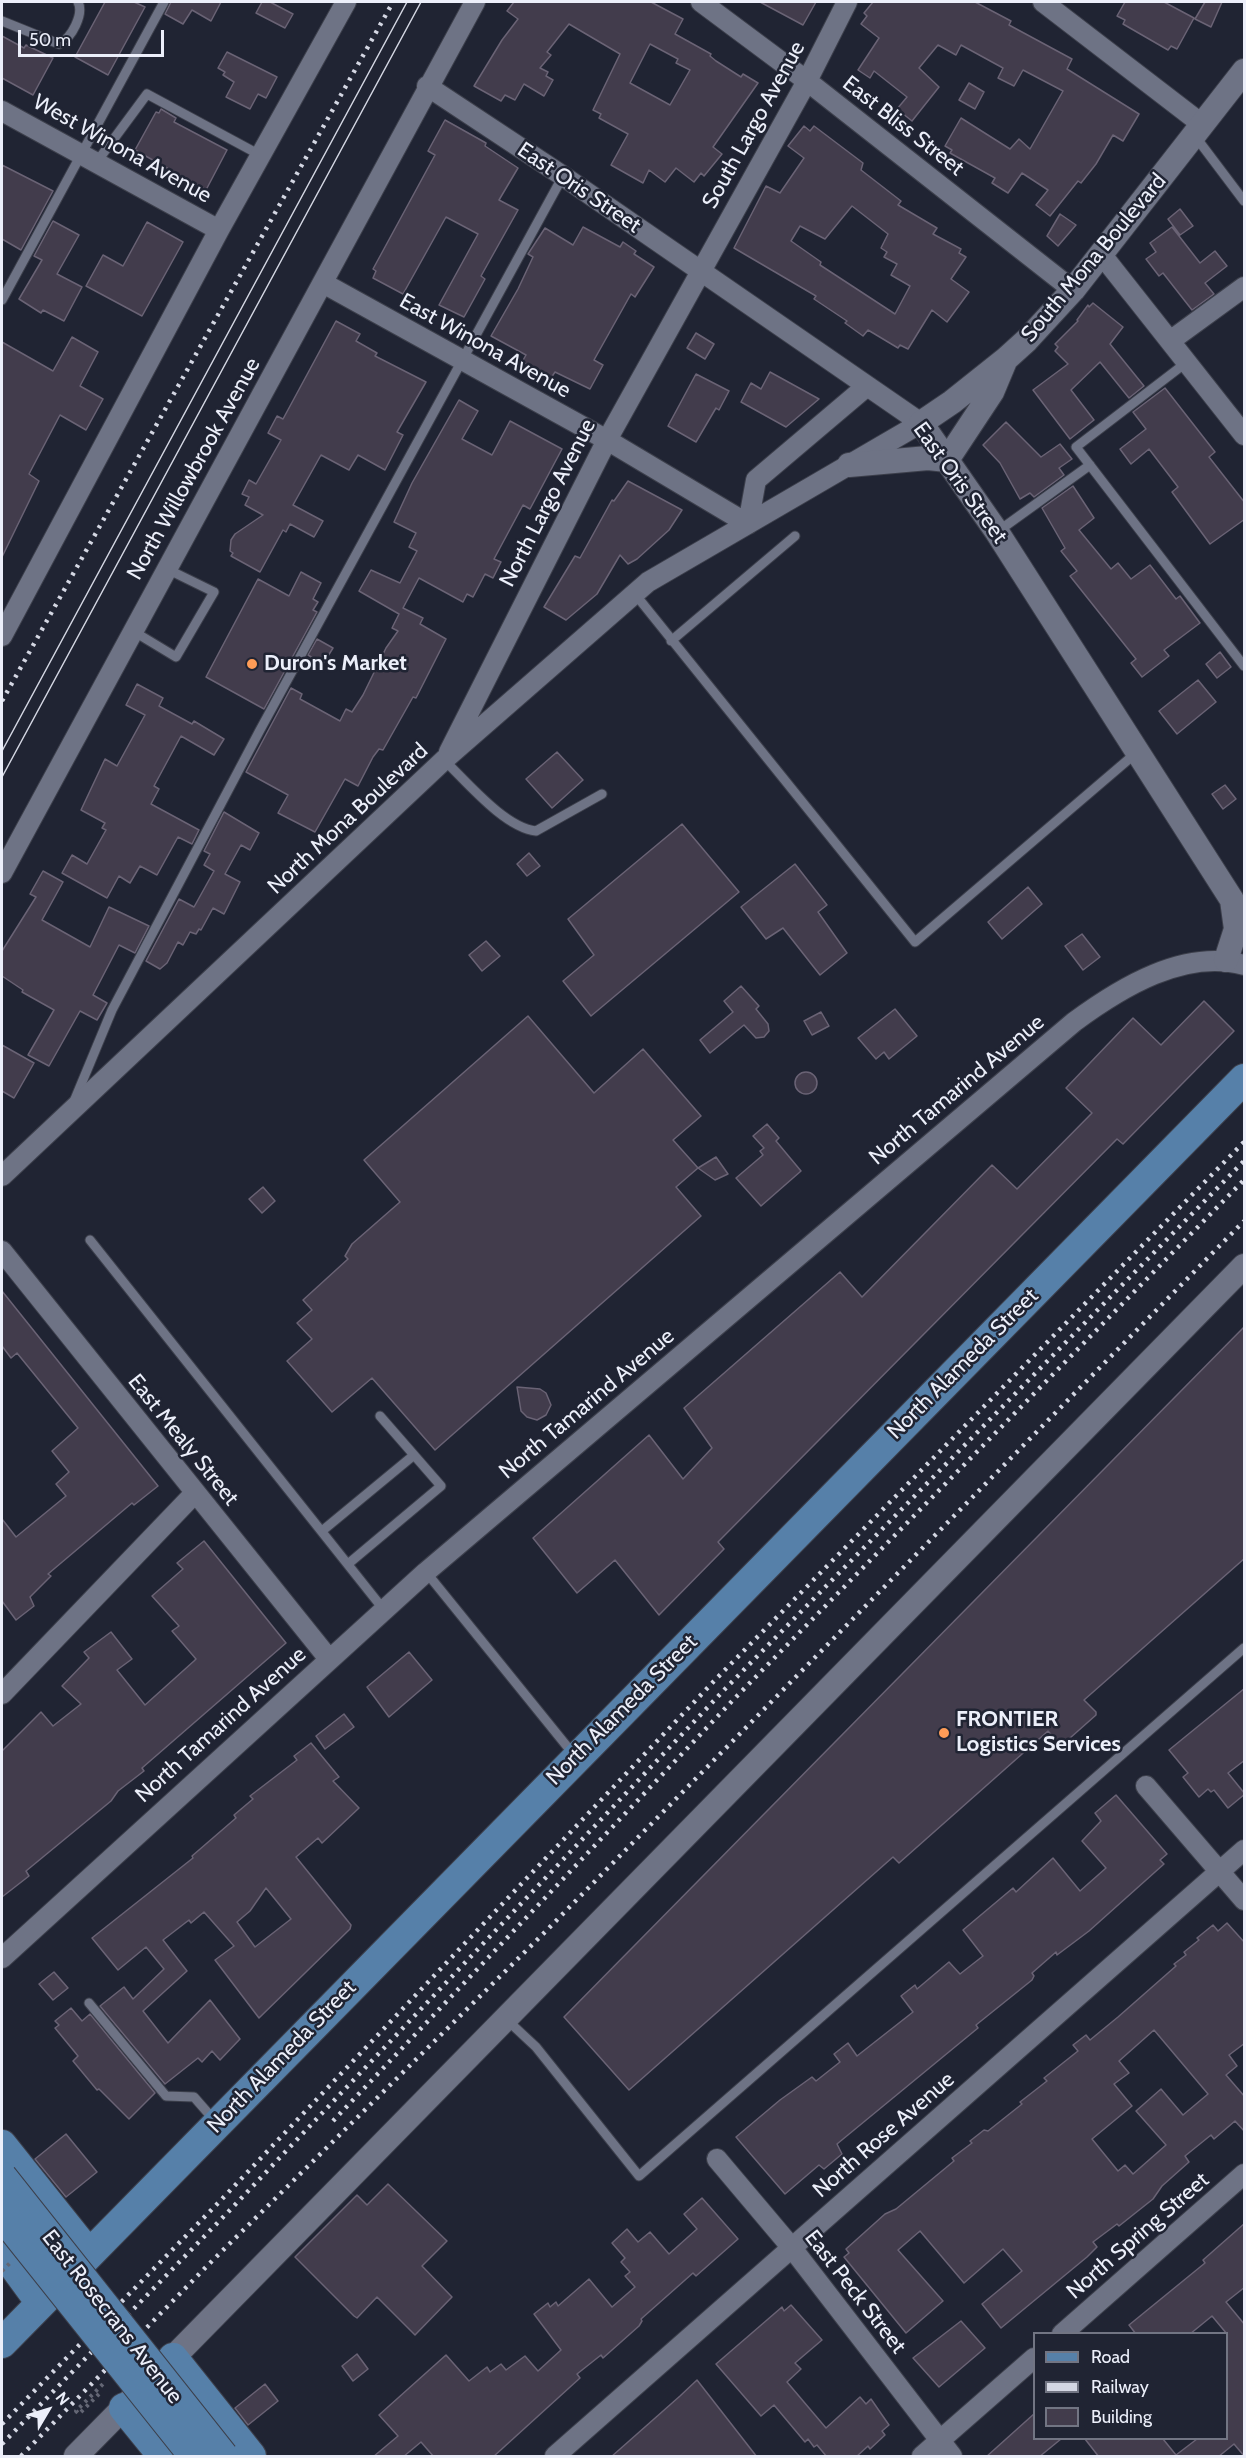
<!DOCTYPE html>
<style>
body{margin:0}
#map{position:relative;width:1246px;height:2458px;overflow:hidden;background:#202433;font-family:Cabin,sans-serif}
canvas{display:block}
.frame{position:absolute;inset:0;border:3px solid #eceffa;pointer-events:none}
.legend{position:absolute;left:1033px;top:2332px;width:195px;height:108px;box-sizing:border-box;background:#202433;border:2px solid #727583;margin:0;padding:8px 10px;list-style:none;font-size:18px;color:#eceffa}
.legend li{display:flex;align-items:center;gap:12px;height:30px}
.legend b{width:30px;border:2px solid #727583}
.north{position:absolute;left:18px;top:2380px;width:60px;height:60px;-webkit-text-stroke:4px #202433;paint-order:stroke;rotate:52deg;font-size:16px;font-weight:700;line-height:24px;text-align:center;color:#eceffa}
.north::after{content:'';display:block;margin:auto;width:21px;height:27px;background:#eceffa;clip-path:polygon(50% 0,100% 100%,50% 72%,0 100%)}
.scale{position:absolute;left:18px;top:30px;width:146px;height:27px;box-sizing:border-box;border:3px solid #eceffa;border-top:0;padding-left:8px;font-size:18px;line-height:21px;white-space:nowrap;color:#eceffa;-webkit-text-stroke:4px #202433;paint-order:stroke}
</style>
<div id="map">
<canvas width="1246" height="2458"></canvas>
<div class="frame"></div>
<ul class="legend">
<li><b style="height:8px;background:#5680a9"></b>Road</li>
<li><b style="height:8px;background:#d4d7e3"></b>Railway</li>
<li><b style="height:16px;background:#423c4c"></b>Building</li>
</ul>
<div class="north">N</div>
<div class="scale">50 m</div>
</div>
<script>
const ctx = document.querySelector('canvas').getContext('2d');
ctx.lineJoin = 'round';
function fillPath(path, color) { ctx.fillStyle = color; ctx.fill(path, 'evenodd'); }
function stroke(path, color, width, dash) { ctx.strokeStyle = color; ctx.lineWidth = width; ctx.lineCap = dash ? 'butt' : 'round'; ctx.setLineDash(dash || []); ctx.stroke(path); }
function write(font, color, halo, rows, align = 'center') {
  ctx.font = font + ' Cabin,sans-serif'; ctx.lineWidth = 5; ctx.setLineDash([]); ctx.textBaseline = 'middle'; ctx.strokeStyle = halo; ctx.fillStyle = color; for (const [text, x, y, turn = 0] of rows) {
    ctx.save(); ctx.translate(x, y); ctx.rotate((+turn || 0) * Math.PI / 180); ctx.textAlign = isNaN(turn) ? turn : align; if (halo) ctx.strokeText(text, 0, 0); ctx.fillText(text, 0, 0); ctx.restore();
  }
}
const building = new Path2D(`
 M105 2H134L145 7 108 75 75 57Z
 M171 2H221L211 21 192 10 183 24 165 14Z
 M262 2H270L293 14 285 28 256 13Z
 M514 2H651L683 19 675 34 711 54 710 56 716 61 741 77 743 74 758 83 713 147 722 154 704 176 701 173 694 182 676 168 665 182 649 170 643 183 611 165 628 134 599 118 601 114 593 110 620 54 569 24 547 52 551 55 540 68 548 72 546 76 553 80 544 96 524 84 515 100 505 95 501 101 474 86 502 40 518 19 507 11ZM650 44 678 59 676 63 690 70 670 105 630 83Z
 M760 2H816L803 25Z
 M873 2H975L1011 21 1009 25 1072 59 1067 69 1139 114 1123 141 1113 135 1096 164 1081 183 1078 181 1050 216 1036 205 1048 190 1022 173 1008 193 992 183 995 178 950 153 952 150 945 146 961 118 1010 149 1019 139 1030 149 1063 91 1023 70 1014 86 998 78 1003 68 961 45 956 55 938 45 919 68 939 87 912 121 897 109 907 97 874 71 870 78 858 70 879 38 861 24 867 16 864 13Z
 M1125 2H1164L1194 18 1177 49 1171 46 1168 50 1123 24 1125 20 1117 16Z
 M1205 2H1222L1211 27 1195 19Z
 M2 36 24 48 26 45 53 58 33 95 2 78Z
 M227 52 277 77 266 98 258 94 250 109 226 97 234 82 223 75 225 72 218 68Z
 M969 83 984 92 975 109 959 100Z
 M161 109 176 118 174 122 227 150 206 190 135 150 156 112 159 113Z
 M445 120 486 143 485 146 518 168 499 200 518 210 481 276 485 279 464 317 439 305 478 234 446 217 403 294 373 278 376 271 373 269 435 155 428 151Z
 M804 126 810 131 814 126 863 163 861 170 901 201 898 205 937 228 933 234 961 249 959 253 966 257 951 279 969 292 947 322 932 310 908 349 900 345 898 348 868 330 863 336 845 323 847 321 814 299 816 296 734 248 766 186 780 193 804 158 788 146ZM852 206 888 234 881 248 887 252 884 257 897 264 891 275 910 286 895 314 820 265 821 262 791 241 800 226 825 239Z
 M2 165 53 191 21 250 2 239Z
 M1180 209 1193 226 1180 235 1168 219Z
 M1060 214 1076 225 1058 246 1047 236Z
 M53 221 79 235 57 274 82 287 64 321 43 310 41 313 19 299 42 260 34 256Z
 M147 222 183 242 142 316 86 286 103 255 123 266Z
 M583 227 620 247 623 242 636 251 634 254 654 267 635 297 631 294 594 360 603 365 590 389 555 372 551 378 522 362 526 355 491 336 518 289 533 257 528 254 545 228 573 245Z
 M1172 227 1200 263 1215 251 1227 266 1205 283 1214 294 1192 310 1163 273 1159 276 1146 259 1156 252 1150 243Z
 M1093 303 1123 327 1110 344 1144 386 1129 398 1100 362 1071 390 1094 420 1070 439 1033 390 1068 364 1055 351 1058 347 1055 344 1078 321 1077 320 1088 305 1089 307Z
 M336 321 360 334 356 341 377 353 375 356 426 382 397 432 403 435 385 470 358 455 349 470 321 455 293 505 323 521 314 537 290 524 286 532 283 530 260 572 231 556 233 553 230 551 231 540 235 534 263 515 245 505 249 497 242 494 249 480 256 484 281 440 268 433 277 416 283 419Z
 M696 333 714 344 705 359 687 348Z
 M72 337 98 352 80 386 103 399 86 430 60 415 29 474 39 481 2 557V342L53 371Z
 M770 372 819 399 786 427 741 402 751 383 761 389Z
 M696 374 729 391 719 410 716 408 696 442 668 426Z
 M1165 388 1215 452 1209 457 1245 503V519L1210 544 1172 492 1178 487 1149 449 1131 464 1120 449 1146 429 1133 412Z
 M459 400 478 411 462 439 492 455 510 421 562 449 530 509 523 505 494 559 501 562 493 578 485 574 473 597 467 594 463 602 419 578 403 608 423 618 420 624 446 639 416 698 413 697 383 750 379 749 373 757 358 786 345 779 315 832 278 813 288 795 246 772 291 688 302 694 300 699 340 721 346 709 352 712 363 695 386 648 398 631 392 628 399 614 359 591 371 570 400 583 417 551 409 547 416 533 394 522 412 483Z
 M1006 422 1041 457 1060 444 1072 459 1059 468 1064 475 1034 497 1030 493 1020 499 1000 463 983 445Z
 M628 481 682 510 669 530 637 559 628 564 620 555 597 594 566 620 544 607 575 556 580 558 612 500 614 501Z
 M1073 486 1094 518 1079 530 1111 569 1118 563 1131 579 1150 565 1176 599 1180 596 1200 623 1164 650 1169 656 1142 677 1131 663 1136 659 1070 576 1077 571 1061 551 1065 548 1042 508Z
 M301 572 321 583 313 599 318 602 313 610 317 612 264 709 206 677 258 579 289 596Z
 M317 639 333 648 323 664 308 655Z
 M1220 652 1231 667 1217 678 1206 664Z
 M1198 680 1216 702 1177 734 1159 711Z
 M137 684 163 698 159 706 192 724 194 721 224 739 214 755 181 736 154 786 159 789 151 804 199 830 192 844 178 837 157 875 140 866 130 883 119 876 107 898 62 873 72 855 87 864 106 830 102 828 105 823 81 810 105 759 117 766 145 715 126 705Z
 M557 752 583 780 552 808 526 779Z
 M1225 785 1236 799 1223 809 1212 794Z
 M224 812 259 833 250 850 241 845 225 874 240 882 224 914 213 908 201 930 199 929 196 934 190 932 183 945 178 942 167 963 160 969 146 961 179 899 194 907 214 871 204 865 210 854 204 851Z
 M682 824 739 892 591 1016 563 981 594 955 568 919Z
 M529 853 540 866 527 876 517 864Z
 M795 864 827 905 818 912 847 953 820 975 783 928 766 939 741 907Z
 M43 871 63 882 42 920 90 947 109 907 149 926 135 953 119 945 93 995 107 1003 97 1020 80 1011 49 1066 28 1055 54 1010 22 992 23 990 2 976V951L36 897 30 894Z
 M1028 887 1042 904 1002 939 988 922Z
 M1082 934 1100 957 1083 970 1065 946Z
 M486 941 500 956 482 971 469 955Z
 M741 986 759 1006 756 1009 768 1024 769 1031 764 1037 756 1038 744 1025 710 1053 700 1040 733 1012 724 1001Z
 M1204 1001 1234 1031 1123 1144 1117 1139 718 1542 724 1549 659 1615 615 1560 577 1593 533 1538 649 1435 683 1479 712 1448 684 1408 840 1272 862 1297 992 1165 1017 1189 1092 1113 1066 1088 1133 1018 1161 1045Z
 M895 1009 917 1036 889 1059 884 1052 876 1059 858 1038Z
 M821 1012 829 1026 812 1035 804 1021Z
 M528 1016 594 1093 643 1049 701 1116 673 1140 698 1168 676 1187 701 1216 435 1450 372 1378 332 1412 287 1361 312 1339 297 1323 312 1310 303 1300 348 1259 345 1256 352 1244 400 1202 364 1160Z
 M2 1045 34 1063 14 1098 2 1091Z
 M795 1083a11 11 0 1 1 22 0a11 11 0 1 1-22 0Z
 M767 1124 779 1138 776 1141 801 1171 761 1206 736 1178 763 1155 760 1151 764 1148 753 1136Z
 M716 1157 728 1174 715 1180 698 1168Z
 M263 1187 275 1201 262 1213 249 1199Z
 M2 1291 158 1486 134 1505 132 1503 48 1574 51 1576 30 1597 34 1606 16 1620 2 1601V1519L16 1537 66 1496 56 1484 69 1472 52 1451 78 1428 17 1353 11 1358 2 1346Z
 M1245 1326V1558L1084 1700 1096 1712V1715L1061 1746 1048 1731 899 1863 893 1857 629 2090 564 2017Z
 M517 1387 540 1389 546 1393 551 1405 546 1415 537 1420 527 1417 521 1411Z
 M204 1541 286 1643 142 1768 144 1771 118 1791 111 1801 26 1871 29 1876 2 1897V1751L41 1712 53 1726 81 1704 62 1686 89 1658 84 1652 111 1632 132 1659 117 1670 145 1705 194 1661 196 1659 172 1631 179 1626 152 1596 183 1569 177 1563Z
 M409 1652 432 1680 389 1717 367 1687Z
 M1245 1688V1760L1228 1773 1245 1794 1228 1808 1214 1790 1211 1792 1208 1789 1199 1797 1183 1777 1188 1773 1169 1750Z
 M344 1714 354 1727 325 1749 316 1736Z
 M311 1743 339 1777 333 1781 359 1808 322 1843 318 1838 296 1857 351 1925 350 1929 259 2018 215 1960 234 1946 204 1912 191 1923 189 1920 163 1940 187 1971 143 2011 168 2043 210 2000 240 2039 220 2060 212 2051 202 2062 198 2058 165 2084 100 2006 124 1987 133 1999 164 1969 146 1947 118 1970 92 1938 193 1858 192 1856 236 1818 234 1815 253 1799 250 1796 297 1760 294 1756ZM266 1888 291 1919 255 1947 237 1922 250 1911Z
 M1116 1795 1167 1854 1160 1860 1164 1864 1089 1931 1057 1955 1056 1952 1032 1973 1034 1976 1032 1980 976 2025 978 2028 837 2144 842 2154 824 2169 819 2165 785 2194 736 2137 780 2100 812 2077 816 2081 840 2062 834 2054 848 2043 857 2056 913 2012 901 1996 915 1985 917 1989 949 1962 960 1974 983 1956 963 1930 1013 1888 1016 1892 1053 1858 1080 1891 1106 1868 1082 1841 1101 1821 1095 1813Z
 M1227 1923 1245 1943V2043L1229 2055 1237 2066 1226 2075 1245 2097V2132L1235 2121 1214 2139 1211 2135 1185 2156 1189 2162 1162 2186 1153 2199 1119 2226 1117 2224 1093 2242 1097 2247 1087 2257 1001 2328 982 2304 1022 2271 1003 2249 964 2283 920 2231 898 2250 943 2301 906 2333 844 2257 849 2253 846 2249 885 2214 896 2209 954 2161 952 2158 972 2143 970 2141 984 2130 988 2131 1022 2104 1020 2102 1047 2081 1044 2078 1078 2051 1073 2045 1086 2035 1090 2040 1118 2017 1176 1966 1174 1964 1186 1955 1184 1952 1199 1940 1197 1938 1213 1925 1218 1931ZM1154 2030 1208 2094 1183 2115 1161 2089 1136 2111 1166 2145 1133 2174 1125 2165 1118 2171 1092 2139 1132 2106 1114 2084 1129 2073 1119 2061Z
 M54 1972 68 1988 53 2000 39 1984Z
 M71 2008 82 2021 90 2014 155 2093 129 2119 99 2089 97 2090 73 2061 78 2056 55 2028 59 2025 55 2021Z
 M66 2134 97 2172 66 2197 35 2159Z
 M388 2184 447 2241 422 2266 452 2297 415 2335 377 2297 357 2318 354 2316 295 2257 357 2195 367 2205Z
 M702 2198 738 2239 696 2276 693 2273 641 2319 642 2321 639 2326 603 2358 601 2355 577 2374 580 2378 493 2457H434L421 2442 403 2457H373L398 2436 379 2415 446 2355 469 2381 487 2367 490 2372 501 2364 506 2370 525 2356 538 2371 561 2350 534 2314 548 2303 550 2307 556 2302 558 2306 589 2279 612 2307 635 2287 625 2276 630 2272 621 2262 625 2258 612 2243 627 2229 638 2242 650 2232 669 2254 697 2229 684 2214Z
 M1245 2223V2287L1226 2302 1245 2325V2457L1234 2444 1218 2457H1099L1085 2439H1163L1176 2455 1197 2439H1227V2334L1212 2316 1190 2334H1136L1129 2325 1205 2263 1203 2260Z
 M791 2305 822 2340 795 2363 801 2369 787 2382 826 2428 860 2397 866 2404 871 2399 889 2425 882 2431 885 2435 870 2449 868 2446 856 2457H827L817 2445 814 2447 808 2439 805 2442 774 2405 761 2416 716 2364 782 2307 784 2311Z
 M961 2321 985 2348 939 2387 913 2358Z
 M357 2354 368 2369 353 2381 342 2366Z
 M697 2380 757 2457H611L680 2396Z
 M265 2384 278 2401 248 2425 235 2408Z
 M1035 2413V2439H1061L1039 2457H986Z`);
fillPath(building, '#423c4c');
stroke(building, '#6a6375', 1.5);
const service = new Path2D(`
 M2 21 59 44C72 38 84 14 78 2
 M1195 136 1244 201
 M96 163 147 94 260 155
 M2 300 164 2
 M1187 362 1076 447 1244 666
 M997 532 1090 465
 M635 594 915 942 1136 753
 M133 631 176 657 214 592 167 569
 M671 641 795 536
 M444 760C467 782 505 828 536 831L602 794
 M75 1099 112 1010 260 730 563 176
 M90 1240 384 1610
 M380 1416 414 1455
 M322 1531 414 1455 441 1486 348 1564
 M426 1572 574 1755
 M89 2003 166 2096 194 2097 215 2121
 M506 2019 536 2047 639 2176 1244 1648`);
const minor = new Path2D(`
 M701 2 807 81 1073 290
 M1043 2 1203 125
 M2 111 219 230
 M1102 255 1244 435
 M323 283 607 440 748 524 756 480 867 386
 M1170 341 1244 287
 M2 636 219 230 346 2
 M449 752 607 440 807 81 847 2
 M2 873 475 2
 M2 1176 444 760 648 582 921 423 563 176 427 86
 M2 1251 329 1659
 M2 1694 195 1493
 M1146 1786 1244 1900
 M2 1958 426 1572 1074 1022C1120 988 1185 948 1244 965
 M717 2159 792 2248 952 2456
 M1062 2334 1244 2174
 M555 2456 1244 1850
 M922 2456 1034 2358`);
const tertiary = new Path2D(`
 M849 465 928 458 947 460 992 392 1005 361
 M1226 960 1236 929 1232 900 997 532 921 423 952 402 1006 359 1027 340 1073 290 1244 71
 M160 2371 1244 1266
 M76 2456 135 2396`);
const primary = new Path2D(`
 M2 2145 89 2254
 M2 2250 41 2303
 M2 2343 1244 1079
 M173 2358 251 2456
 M124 2408 163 2456`);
stroke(service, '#3c3f4b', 11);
stroke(minor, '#3c3f4b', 22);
stroke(tertiary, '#3c3f4b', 26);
stroke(primary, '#3c3f4b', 32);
stroke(new Path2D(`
 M99 2394 79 2414 76 2411 105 2382`), '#636674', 4, [3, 4.5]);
stroke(service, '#6e7385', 9);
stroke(minor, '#6e7385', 20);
stroke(tertiary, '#6e7385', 24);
stroke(primary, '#5680a9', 30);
stroke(new Path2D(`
 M2 751 407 2
 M2 777 421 2`), '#d4d7e3', 1.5);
stroke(new Path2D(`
 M2 701 393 2
 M333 2121 736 1697 1244 1180
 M2 2424 222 2199 716 1679 1244 1142
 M2 2444 232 2208 726 1688 1244 1161
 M21 2456 209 2264 546 1931 1244 1221`), '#d4d7e3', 4.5, [3, 6]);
const primaryBridge = new Path2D(`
 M2 2177 223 2456
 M2 2215 194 2456`);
stroke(primaryBridge, '#3c3f4b', 32, []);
stroke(new Path2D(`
 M2 2271 10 2263`), '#636674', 4, [3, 4.5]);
stroke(primaryBridge, '#5680a9', 30);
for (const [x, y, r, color] of [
 [252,664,6,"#fe9c57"],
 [944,1733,6,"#fe9c57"]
]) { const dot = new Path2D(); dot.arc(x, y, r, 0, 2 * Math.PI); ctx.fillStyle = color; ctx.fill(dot); stroke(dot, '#202433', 2); }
write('22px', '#eceffa', '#202433', [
 ["South Largo Avenue",754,125,-61],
 ["East Bliss Street",903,126,38],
 ["West Winona Avenue",122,149,29],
 ["East Oris Street",579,188,34],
 ["South Mona Boulevard",1094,258,-50],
 ["East Winona Avenue",485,346,29],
 ["North Willowbrook Avenue",194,469,-61],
 ["East Oris Street",960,483,54],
 ["North Largo Avenue",548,503,-63],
 ["North Mona Boulevard",348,819,-43],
 ["North Tamarind Avenue",957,1090,-40],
 ["North Alameda Street",963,1364,-45],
 ["North Tamarind Avenue",587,1404,-40],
 ["East Mealy Street",183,1440,51],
 ["North Alameda Street",622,1710,-45],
 ["North Tamarind Avenue",221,1725,-42],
 ["North Alameda Street",282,2057,-46],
 ["North Rose Avenue",884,2135,-41],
 ["North Spring Street",1138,2236,-41],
 ["East Peck Street",855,2292,52],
 ["East Rosecrans Avenue",112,2317,52]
]);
write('bold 22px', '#eceffa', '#202433', [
 ["Duron's Market",264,664],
 ["FRONTIER",956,1720],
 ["Logistics Services",956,1745]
], 'left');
</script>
